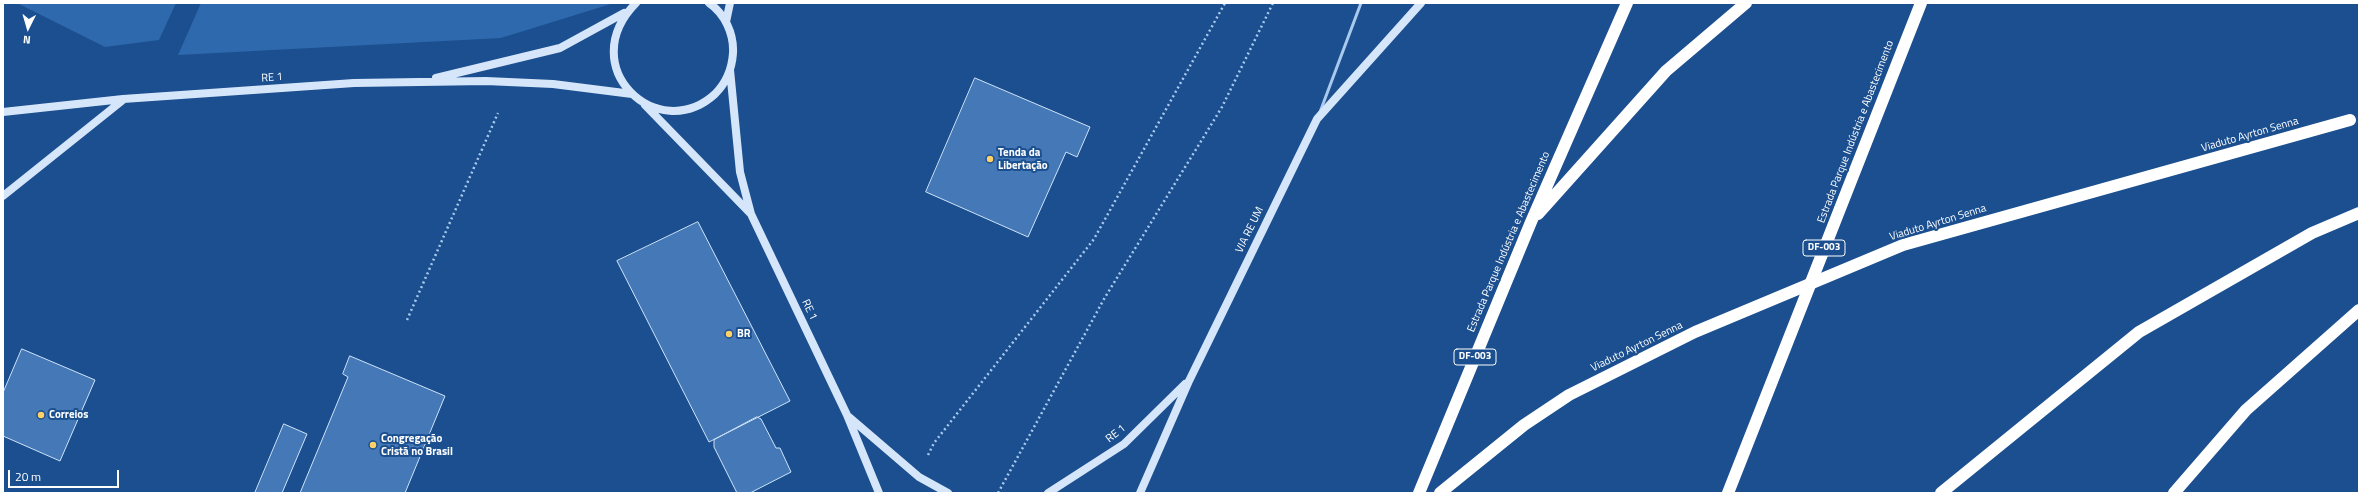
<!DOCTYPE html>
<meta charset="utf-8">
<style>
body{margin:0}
#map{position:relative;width:2362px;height:496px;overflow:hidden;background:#1b4f8f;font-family:"Titillium Web",sans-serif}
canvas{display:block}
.frame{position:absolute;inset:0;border:4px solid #fff;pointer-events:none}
.north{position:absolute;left:8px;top:8px;width:40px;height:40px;-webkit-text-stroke:3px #1b4f8f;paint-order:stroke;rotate:185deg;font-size:11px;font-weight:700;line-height:16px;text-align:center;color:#fff}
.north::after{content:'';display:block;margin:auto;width:14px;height:18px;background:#fff;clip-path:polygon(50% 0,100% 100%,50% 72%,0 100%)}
.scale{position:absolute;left:8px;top:470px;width:111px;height:18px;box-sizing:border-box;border:2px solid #fff;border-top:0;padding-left:5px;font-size:12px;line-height:14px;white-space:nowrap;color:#fff;-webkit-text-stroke:3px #1b4f8f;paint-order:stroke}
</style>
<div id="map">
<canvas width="2362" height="496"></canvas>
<div class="frame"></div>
<div class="north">N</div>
<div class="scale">20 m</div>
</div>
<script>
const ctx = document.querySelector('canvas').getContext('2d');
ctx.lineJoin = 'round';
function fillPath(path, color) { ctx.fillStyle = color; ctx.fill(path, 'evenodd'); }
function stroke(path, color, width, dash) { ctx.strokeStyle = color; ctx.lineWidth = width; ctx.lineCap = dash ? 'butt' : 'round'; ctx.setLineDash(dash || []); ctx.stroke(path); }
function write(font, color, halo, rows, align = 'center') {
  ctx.font = font + ' "Titillium Web",sans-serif'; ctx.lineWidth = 4; ctx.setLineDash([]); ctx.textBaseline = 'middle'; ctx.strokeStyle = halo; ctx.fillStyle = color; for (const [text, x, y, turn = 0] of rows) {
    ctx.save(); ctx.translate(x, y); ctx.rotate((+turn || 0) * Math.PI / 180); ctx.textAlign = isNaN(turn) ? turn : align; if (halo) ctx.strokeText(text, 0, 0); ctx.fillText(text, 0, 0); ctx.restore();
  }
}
fillPath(new Path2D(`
 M17 3H176L159 40 105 47Z
 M201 3H614L501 38 178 55Z`), '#2e69ad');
const building = new Path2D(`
 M975 78 1090 127 1077 157 1066 152 1028 237 926 192Z
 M698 222 790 401 709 442 617 261Z
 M22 349 95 380 60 461 3 436V393Z
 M350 356 445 396 405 493H300L348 377 343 374Z
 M757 417 761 419 776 448H780L791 472 750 493H737L714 447V440Z
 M284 424 307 434 282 493H255Z`);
fillPath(building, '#4478b7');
stroke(building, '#cfe3fa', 1);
stroke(new Path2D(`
 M407 320 498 113
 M928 455 934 443 1094 239 1225 3
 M998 493 1104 299 1222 107 1273 3`), '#a9c9ee', 2.5, [2, 3]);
stroke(new Path2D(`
 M1320 112 1361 3`), '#a9c9ee', 3);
stroke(new Path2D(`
 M636 3C573 67 658 146 715 94 726 83 732 68 733 53 734 34 725 14 709 3
 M726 22 730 3
 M730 70 740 172 751 214 847 415 879 493
 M436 78 560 48 624 13
 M645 105 750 213
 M3 112 123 99 354 83 486 81 553 84 632 94
 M3 196 123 100
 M849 417 919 477 948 493
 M1048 493 1124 444 1185 384
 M1140 493 1189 381 1317 119 1421 3`), '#d6e6fa', 8);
stroke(new Path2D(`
 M1538 214 1666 71 1746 3
 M1419 493 1531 222 1627 3
 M1728 493 1921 3
 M1941 493 2139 332 2312 233 2359 213
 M2174 493 2246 410 2359 310`), '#fff', 12);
stroke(new Path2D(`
 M1440 493 1524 425 1569 395 1695 332 1903 245 2350 120`), '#fff', 12);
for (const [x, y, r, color] of [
 [990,159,4,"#ffd166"],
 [729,334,4,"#ffd166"],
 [41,415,4,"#ffd166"],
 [373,445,4,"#ffd166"]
]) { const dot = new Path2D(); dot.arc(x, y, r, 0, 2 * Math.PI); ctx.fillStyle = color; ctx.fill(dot); stroke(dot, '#1b4f8f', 1.5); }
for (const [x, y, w] of [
 [1824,248,42],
 [1475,357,42]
]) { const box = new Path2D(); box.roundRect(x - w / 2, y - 8, w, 16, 3); ctx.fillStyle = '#1b4f8f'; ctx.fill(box); stroke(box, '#fff', 1); }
write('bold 10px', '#fff', null, [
 ["DF-003",1824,248],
 ["DF-003",1475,357]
]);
write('11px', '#fff', '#1b4f8f', [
 ["RE 1",272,78,-4],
 ["Estrada Parque Indústria e Abastecimento",1856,132,-69],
 ["Viaduto Ayrton Senna",2250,135,-16],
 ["Viaduto Ayrton Senna",1938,223,-17],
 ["VIA RE UM",1250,230,-64],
 ["Estrada Parque Indústria e Abastecimento",1509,242,-67],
 ["RE 1",809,310,64],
 ["Viaduto Ayrton Senna",1637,347,-26],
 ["RE 1",1116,434,-39]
]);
write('bold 11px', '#fff', '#1b4f8f', [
 ["Tenda da",998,153],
 ["Libertação",998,166],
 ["BR",737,334],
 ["Correios",49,415],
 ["Congregação",381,439],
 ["Cristã no Brasil",381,452]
], 'left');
</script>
